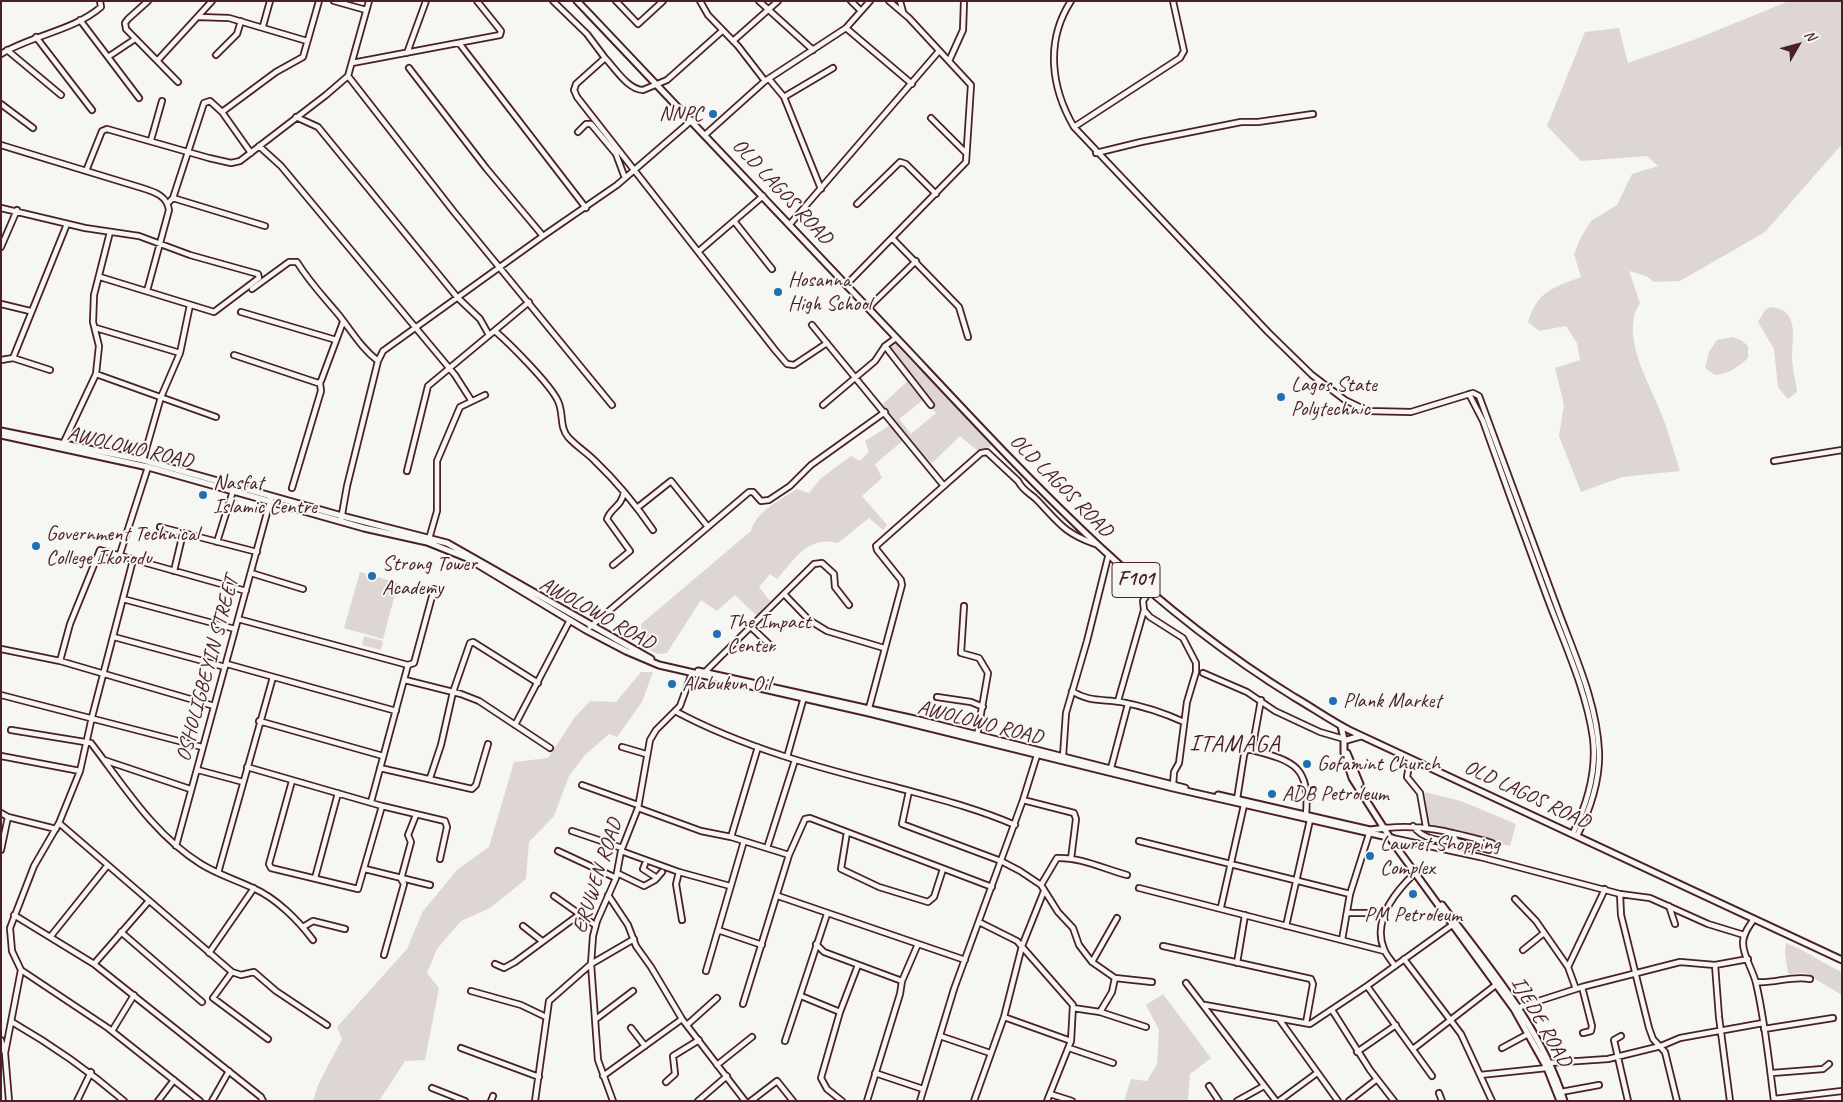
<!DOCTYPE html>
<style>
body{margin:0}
#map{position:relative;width:1843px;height:1102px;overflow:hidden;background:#f6f6f2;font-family:Caveat,sans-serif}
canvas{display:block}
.frame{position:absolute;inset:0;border:2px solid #4a1f2b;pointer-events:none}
.north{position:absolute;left:1773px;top:20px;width:50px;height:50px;-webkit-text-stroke:4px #f6f6f2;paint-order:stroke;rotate:52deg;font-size:14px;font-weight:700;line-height:20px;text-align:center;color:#4a1f2b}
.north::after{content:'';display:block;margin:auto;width:18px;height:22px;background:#4a1f2b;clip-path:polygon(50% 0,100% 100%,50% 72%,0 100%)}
</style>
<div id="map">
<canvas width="1843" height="1102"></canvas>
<div class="frame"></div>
<div class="north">N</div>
</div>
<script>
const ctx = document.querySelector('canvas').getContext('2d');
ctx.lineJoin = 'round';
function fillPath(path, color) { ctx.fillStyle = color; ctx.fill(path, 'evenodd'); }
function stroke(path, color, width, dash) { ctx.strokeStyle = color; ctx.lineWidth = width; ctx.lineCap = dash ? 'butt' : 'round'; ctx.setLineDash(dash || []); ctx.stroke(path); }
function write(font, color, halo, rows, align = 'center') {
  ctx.font = font + ' Caveat,sans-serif'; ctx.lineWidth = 4; ctx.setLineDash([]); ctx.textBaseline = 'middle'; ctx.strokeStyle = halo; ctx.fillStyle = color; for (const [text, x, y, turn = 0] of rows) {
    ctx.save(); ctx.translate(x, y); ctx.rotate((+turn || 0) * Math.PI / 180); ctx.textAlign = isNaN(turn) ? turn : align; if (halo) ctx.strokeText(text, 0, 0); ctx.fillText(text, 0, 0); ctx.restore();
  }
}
fillPath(new Path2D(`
 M1789 1H1842V144L1765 232 1680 281 1654 282 1646 276 1629 271 1640 303C1619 334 1650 385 1662 415 1669 434 1674 452 1680 471L1622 477 1581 492 1559 436 1564 405 1555 368 1580 360 1577 343 1566 326 1539 331 1528 322C1538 291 1552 288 1581 277L1574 254 1581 237 1591 221 1617 205 1632 174 1658 166 1647 156 1581 161 1547 126 1585 32 1619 28 1628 63 1696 39Z
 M1770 307C1800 309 1792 337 1792 357 1792 368 1796 381 1797 392L1788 399 1778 387 1774 349 1758 322 1765 310Z
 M891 336 992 446 979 452 960 436 932 463 905 439 875 464 882 478 862 496 887 525 883 530 869 518 838 543C808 535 795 559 777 579L770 574 759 587 770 601 757 616 735 595 717 611 701 600 667 653 657 654 644 647 641 624 751 531C755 512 782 499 797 489L809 493 820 479 851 456 860 461 869 452 865 441 895 422 883 404 913 376 888 346ZM924 399 936 413 911 434 899 419Z
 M1732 337 1741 340 1748 346V358C1738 367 1729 374 1715 375L1705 368 1709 352 1717 340Z
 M360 572 398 583 383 639 344 628Z
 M364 636 383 641 381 650 362 645Z
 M641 672H653L642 702 617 737 609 734 585 755 569 776 554 816 529 842 526 879 490 908 461 921 437 949 427 973 439 988 425 1060 405 1061 379 1101H313L318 1085 342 1039 337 1027 407 949 423 911 458 869 489 847 514 762 548 758 575 717 590 701 616 702Z
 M1425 792 1461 801 1516 824 1510 846 1428 826Z
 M1786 943C1808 951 1821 963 1842 972V995L1805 973 1788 974 1785 953Z
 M1163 994 1211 1058 1190 1074 1188 1101H1124L1131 1079 1147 1081 1157 1064 1159 1030 1146 1005Z`), '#ddd6d5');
const minor = new Path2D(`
 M148 1 128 19 125 23 126 29 178 82
 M334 1 366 10
 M553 1 587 34 605 58 576 84 574 90 577 97 775 350 787 364 794 365 827 343
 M616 1 638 24 663 1
 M700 1 708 15 738 46 765 81
 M759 1 813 50
 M851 1 861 11
 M900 1 903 12
 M1071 1C1045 41 1051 88 1074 127L1268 332 1312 375 1345 400 1368 411 1411 412 1473 393 1479 396C1505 468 1532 539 1558 610 1575 656 1597 703 1599 752 1600 782 1590 810 1577 836
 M199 17 229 18 307 41
 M80 20 139 98
 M263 26 270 1
 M846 28 912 84
 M36 37 92 110
 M733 41 778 1
 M459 43 586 208
 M7 50 61 95
 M407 53 426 1
 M1 54C32 35 73 31 101 7L100 1
 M216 55 237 34 241 21
 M108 57 135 39
 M605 58C615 68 628 90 643 90L667 80 722 31
 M158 60 212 1
 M949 61 963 30 964 1
 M352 63 500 35 501 31 477 1
 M409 68 486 168 543 236
 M348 76 454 212 612 405
 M769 79 784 97 821 189
 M784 97 833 68
 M1 104 33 128
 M222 112 276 72 303 57 319 1
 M296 117 318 127 457 297 480 319 489 335
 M931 118 966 153
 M1074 127 1180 58 1184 51 1173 1
 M578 132 586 124H591L616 154 625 178
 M706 134 765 81 846 28 870 1
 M151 140 162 101
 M1 145 142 188C155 192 167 196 169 210L147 291
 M259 146 281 166 455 375 471 400
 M1096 153 1141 142 1241 122H1258L1313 114
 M86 171 102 131 107 129 209 158 231 163 240 161 326 95 348 76 369 1
 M173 198 265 226
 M168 203 173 198 204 103 210 101 222 112 251 153
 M857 204 900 162 906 164 936 194
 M1 208 85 228 139 236 190 255 258 274 259 278 214 312 100 277
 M734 221 772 269
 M790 224 939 51
 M892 238 959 307 968 337
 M1 247 17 210
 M699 251 763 196
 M846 285 966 162 971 85 909 18 889 1
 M252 289 289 262H297C310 283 323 296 338 314 351 330 361 348 378 361
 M1 304 30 311
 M868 308 916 261
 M241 312 336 340
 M812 325 944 486
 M96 328 180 353
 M495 331C510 344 550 384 558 401 564 414 559 426 568 437 576 446 586 452 594 460 616 481 636 505 653 530
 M885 346 931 405
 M234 355 318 383 321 381 343 322
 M13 358 67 224
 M1 360 13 358 50 370
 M96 374 216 417
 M1469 394 1483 421C1504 480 1525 538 1547 597 1564 643 1586 689 1593 738 1597 771 1587 804 1573 833
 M823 405 875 361 885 346 896 338
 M63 444 96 374 99 346 93 322 94 295 110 232
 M143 460 161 397 180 353 190 305
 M1774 461 1842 450
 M407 471 428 386 529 302
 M292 488 321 391 320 383
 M637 508 671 481 708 527
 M341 520 347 486 378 361 383 351 543 236 617 185 692 120
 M160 527 257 552
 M429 539 437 511V461L460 407 485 395
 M217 542 233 491
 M120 554 148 467
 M613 565 630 551 607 519C611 507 621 508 624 492
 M174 571 183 533
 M251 573 303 589
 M1149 592 1143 601 1144 610 1150 617 1183 638 1196 663V672L1187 702 1179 763 1174 772 1173 785
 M785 595 809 620 827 631 884 648
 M123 599 235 629
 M964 606 961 653 979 658 988 673 977 736
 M238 619 408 665
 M590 627 749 492H753L761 501 769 500 790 486 811 465 885 412
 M751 627 772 647
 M114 637 225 667
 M1 649 60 661 214 706
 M60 661 70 624 100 550 246 591
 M227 664 396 711
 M408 665 414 663 434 589
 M705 672 814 564 822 563 834 574 835 587 849 605
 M1203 673 1247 692 1275 711 1320 732 1344 739
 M405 680 461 694 479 701 550 748
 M1072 691C1088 702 1103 699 1121 702 1143 706 1164 713 1184 722
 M1 695 202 747
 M937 697 971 702 983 707
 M1118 701 1144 610
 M869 708 902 585 901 580 877 550 876 546 981 453 987 452 1018 481C1023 491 1030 493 1037 500 1059 523 1064 533 1095 544
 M675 711C744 748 820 768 895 787 935 798 976 808 1015 825
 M259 721 383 756
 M515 725 570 620
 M11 730 91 743C124 786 154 835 201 864 217 874 236 880 253 888 276 898 298 920 313 940
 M622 747 646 754
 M1252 750 1261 700
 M1 756 80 771
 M1063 756 1066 713 1087 641 1108 557
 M787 757 804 697
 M1410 759 1407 777 1420 793 1426 827
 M104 760 190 789
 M247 767 382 806 445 821 447 827 440 859
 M380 768 472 789 476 785 488 744
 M1111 768 1128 704
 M198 770 243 782
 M430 778 441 745 453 692 470 643 473 642 538 683
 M292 781 269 864 271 868 358 889 382 806
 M582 785 638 805
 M909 791 902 824 1001 861 1020 871 1041 885 1058 912 1073 928 1079 945 1092 962 1115 978 1152 982
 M1237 799 1244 755 1246 750H1252C1295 761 1310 767 1306 815
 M1023 800 1074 813 1076 819 1071 859
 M371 802 408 665
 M638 808 701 831 731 837 789 855
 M1 813 8 817 56 829
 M59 823 232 972 241 975 254 972 276 991 327 1025
 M1413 826C1423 840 1441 841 1456 841
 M1386 828C1426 824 1454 833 1492 843L1495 847 1489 850 1456 841 1452 833
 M572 831 622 848
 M847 832 841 869 879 887 928 902 934 897 943 869
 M731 837 758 747
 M1392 838 1480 857 1620 894 1650 898 1708 924 1744 935
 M1139 841 1350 894
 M176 846 271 498
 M767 848 795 760
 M1 850 8 817
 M558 851 616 878
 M621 851 679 872 730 886
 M645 864 643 869 657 878
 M365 869 430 885
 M679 872 676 884 682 920
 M218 873 273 677
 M617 873 644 886 655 880 662 872
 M315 878 338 793
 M1041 885 1057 858C1081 857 1104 869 1127 875
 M1139 888 1384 951
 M1620 894 1621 915 1649 1028 1653 1039 1665 1052 1677 1101
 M608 895 628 925 636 946 651 967 682 1019 745 1101
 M554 896 595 925
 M778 896 965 960
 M1515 899 1536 921 1568 967 1576 989
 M1669 906 1675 924
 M1221 907 1244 805
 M1347 913H1385
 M14 915 94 964 261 1097 263 1101
 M1754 919C1749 926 1743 934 1743 943 1743 956 1753 970 1756 983 1765 1021 1769 1062 1774 1101
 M979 922 1017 941 1073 1005 1071 1041 1047 1101
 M523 926 542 941
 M1286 926 1310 820
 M303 927 313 921 345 929
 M718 930 762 945
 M121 932 202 1002
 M51 936 107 866
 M1342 940 1350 894 1369 834
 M816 944 824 952 902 981
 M1163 946 1311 979 1313 984 1306 1023
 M1523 950 1544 933
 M209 953 254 888
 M384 955 404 884 401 879 411 842 408 835 416 815
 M1404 959 1461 1034 1492 1101
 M1092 962 1117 918
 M1237 963 1245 915
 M94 964 148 902
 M495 964 504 968 515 962 580 914
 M1715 965 1719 1017 1730 1101
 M1395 966C1392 961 1386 955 1384 949 1372 920 1395 892 1415 873
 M1568 967 1605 889
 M21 970 108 1028 200 1101
 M706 971 744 841
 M232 972 213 998 268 1039
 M1756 982C1774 984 1792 975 1810 979
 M1186 983 1276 1101
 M1367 986 1432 1076
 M1582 987 1592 1026 1591 1031 1583 1033
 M471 991 521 1005 546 1017
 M801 996 840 1012 821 1078 827 1089 842 1101
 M743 1004 789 855 805 819 810 818 992 887
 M1205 1005 1310 1024 1367 986 1452 925
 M1073 1008 1100 1012 1112 992 1115 978
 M1517 1008 1582 987 1680 962 1715 965 1748 959
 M1332 1010 1370 1070 1394 1101
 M840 1012 858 965
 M1100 1012 1146 1027
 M1004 1017 1071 1041
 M596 1019 633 991
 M1279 1019 1338 1101
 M12 1022C52 1045 88 1070 124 1101
 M687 1025 717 998
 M631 1028 645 1046
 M1764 1029 1833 1018
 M112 1031 134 995
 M940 1036 990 1053
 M1621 1036 1614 1040 1628 1101
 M1 1040 5 1053 9 1101
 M785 1041 827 914
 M461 1048 539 1077
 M1069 1048 1113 1063
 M1502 1048 1528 1034
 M1413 1049 1497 984
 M1357 1052 1396 1025
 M5 1053 21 970 12 951 10 928 34 866 59 823 80 771 92 717 133 560
 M1549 1063 1608 1059 1661 1046 1680 1038 1763 1023
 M717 1065 752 1037
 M875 1073 923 1089
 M1772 1073 1823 1069 1829 1064
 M1480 1075 1547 1068
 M603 1076 682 1019
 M666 1082 675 1074 673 1056 699 1040
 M1209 1086 1219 1101
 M432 1088 465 1101
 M1561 1092 1599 1085
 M1439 1093 1442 1101
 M1050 1094 1072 1101
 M1774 1099 1842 1091
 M77 1101 91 1072
 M158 1101 174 1080
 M212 1101 229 1071
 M491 1101 493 1096
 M535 1101 549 1001 591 964 634 939
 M613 1101 598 1060 591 964 593 936 597 921 616 878 621 851 638 808 650 740 656 730 680 706 692 673
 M698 1101 727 1076
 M751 1101 777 1081 793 1101
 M867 1101 900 994 902 981 918 944
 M920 1101 954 989 1023 800 1038 752
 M974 1101 1004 1017 1022 946 1044 891
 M1237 1101 1264 1086
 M1279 1101 1317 1073
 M1349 1101 1377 1079`);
const major = new Path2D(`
 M577 1C687 116 796 232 905 347 1027 477 1141 603 1294 697 1313 708 1330 720 1349 730L1842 960
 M1 431 143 460 342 516 447 543 651 659
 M1 435 148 467 364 528 427 542 467 558 586 630 626 651 659 665 869 713 1173 788 1392 838
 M698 671 919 720 1185 788
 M1341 726 1344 739V753L1352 778 1394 844 1514 1009 1547 1068 1560 1101
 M1347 740 1361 736
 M1347 753 1360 784
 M1218 795 1370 830 1386 828
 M1442 905C1487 965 1541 1027 1564 1101`);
stroke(minor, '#4a1f2b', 8);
stroke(major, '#4a1f2b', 9);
stroke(minor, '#f6f6f2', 4.5);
stroke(major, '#f6f6f2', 5);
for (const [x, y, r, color] of [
 [713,114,5,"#1f6fb2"],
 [778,292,5,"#1f6fb2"],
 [1281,397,5,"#1f6fb2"],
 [203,495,5,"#1f6fb2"],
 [36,546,5,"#1f6fb2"],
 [372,576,5,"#1f6fb2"],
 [717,634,5,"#1f6fb2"],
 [672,684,5,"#1f6fb2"],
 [1333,701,5,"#1f6fb2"],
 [1307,764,5,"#1f6fb2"],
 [1272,794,5,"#1f6fb2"],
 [1370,856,5,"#1f6fb2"],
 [1413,894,5,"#1f6fb2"]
]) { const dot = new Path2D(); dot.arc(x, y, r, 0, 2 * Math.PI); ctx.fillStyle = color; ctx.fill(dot); stroke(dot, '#f6f6f2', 2); }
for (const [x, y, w] of [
 [1136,580,48]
]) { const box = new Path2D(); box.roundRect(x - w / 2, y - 17.5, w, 35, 4); ctx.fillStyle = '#f6f6f2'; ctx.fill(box); stroke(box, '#4a1f2b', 1); }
write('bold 20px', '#4a1f2b', null, [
 ["F101",1136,580]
]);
write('21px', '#4a1f2b', '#f6f6f2', [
 ["NNPC",703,114,"right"],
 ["Hosanna",788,280],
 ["High School",788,304],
 ["Lagos State",1291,385],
 ["Polytechnic",1291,409],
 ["Nasfat",213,483],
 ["Islamic Centre",213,507],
 ["Government Technical",46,534],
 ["College Ikorodu",46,558],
 ["Strong Tower",382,564],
 ["Academy",382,588],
 ["The Impact",727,622],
 ["Center",727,646],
 ["Alabukun Oil",682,684],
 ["Plank Market",1343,701],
 ["Gofamint Church",1317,764],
 ["ADB Petroleum",1282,794],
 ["Lawret Shopping",1380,844],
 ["Complex",1380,868],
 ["PM Petroleum",1413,915,"center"]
], 'left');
write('21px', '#4a1f2b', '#f6f6f2', [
 ["OLD LAGOS ROAD",782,192,47],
 ["AWOLOWO ROAD",130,448,13],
 ["OLD LAGOS ROAD",1061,486,45],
 ["AWOLOWO ROAD",597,614,29],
 ["OSHOLIGBEYIN STREET",208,669,-75],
 ["AWOLOWO ROAD",980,723,14],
 ["OLD LAGOS ROAD",1527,795,25],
 ["ERUWEN ROAD",598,876,-72],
 ["IJEDE ROAD",1541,1022,60]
]);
ctx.letterSpacing = '1px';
write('24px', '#4a1f2b', '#f6f6f2', [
 ["ITAMAGA",1235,745]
]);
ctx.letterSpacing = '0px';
</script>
